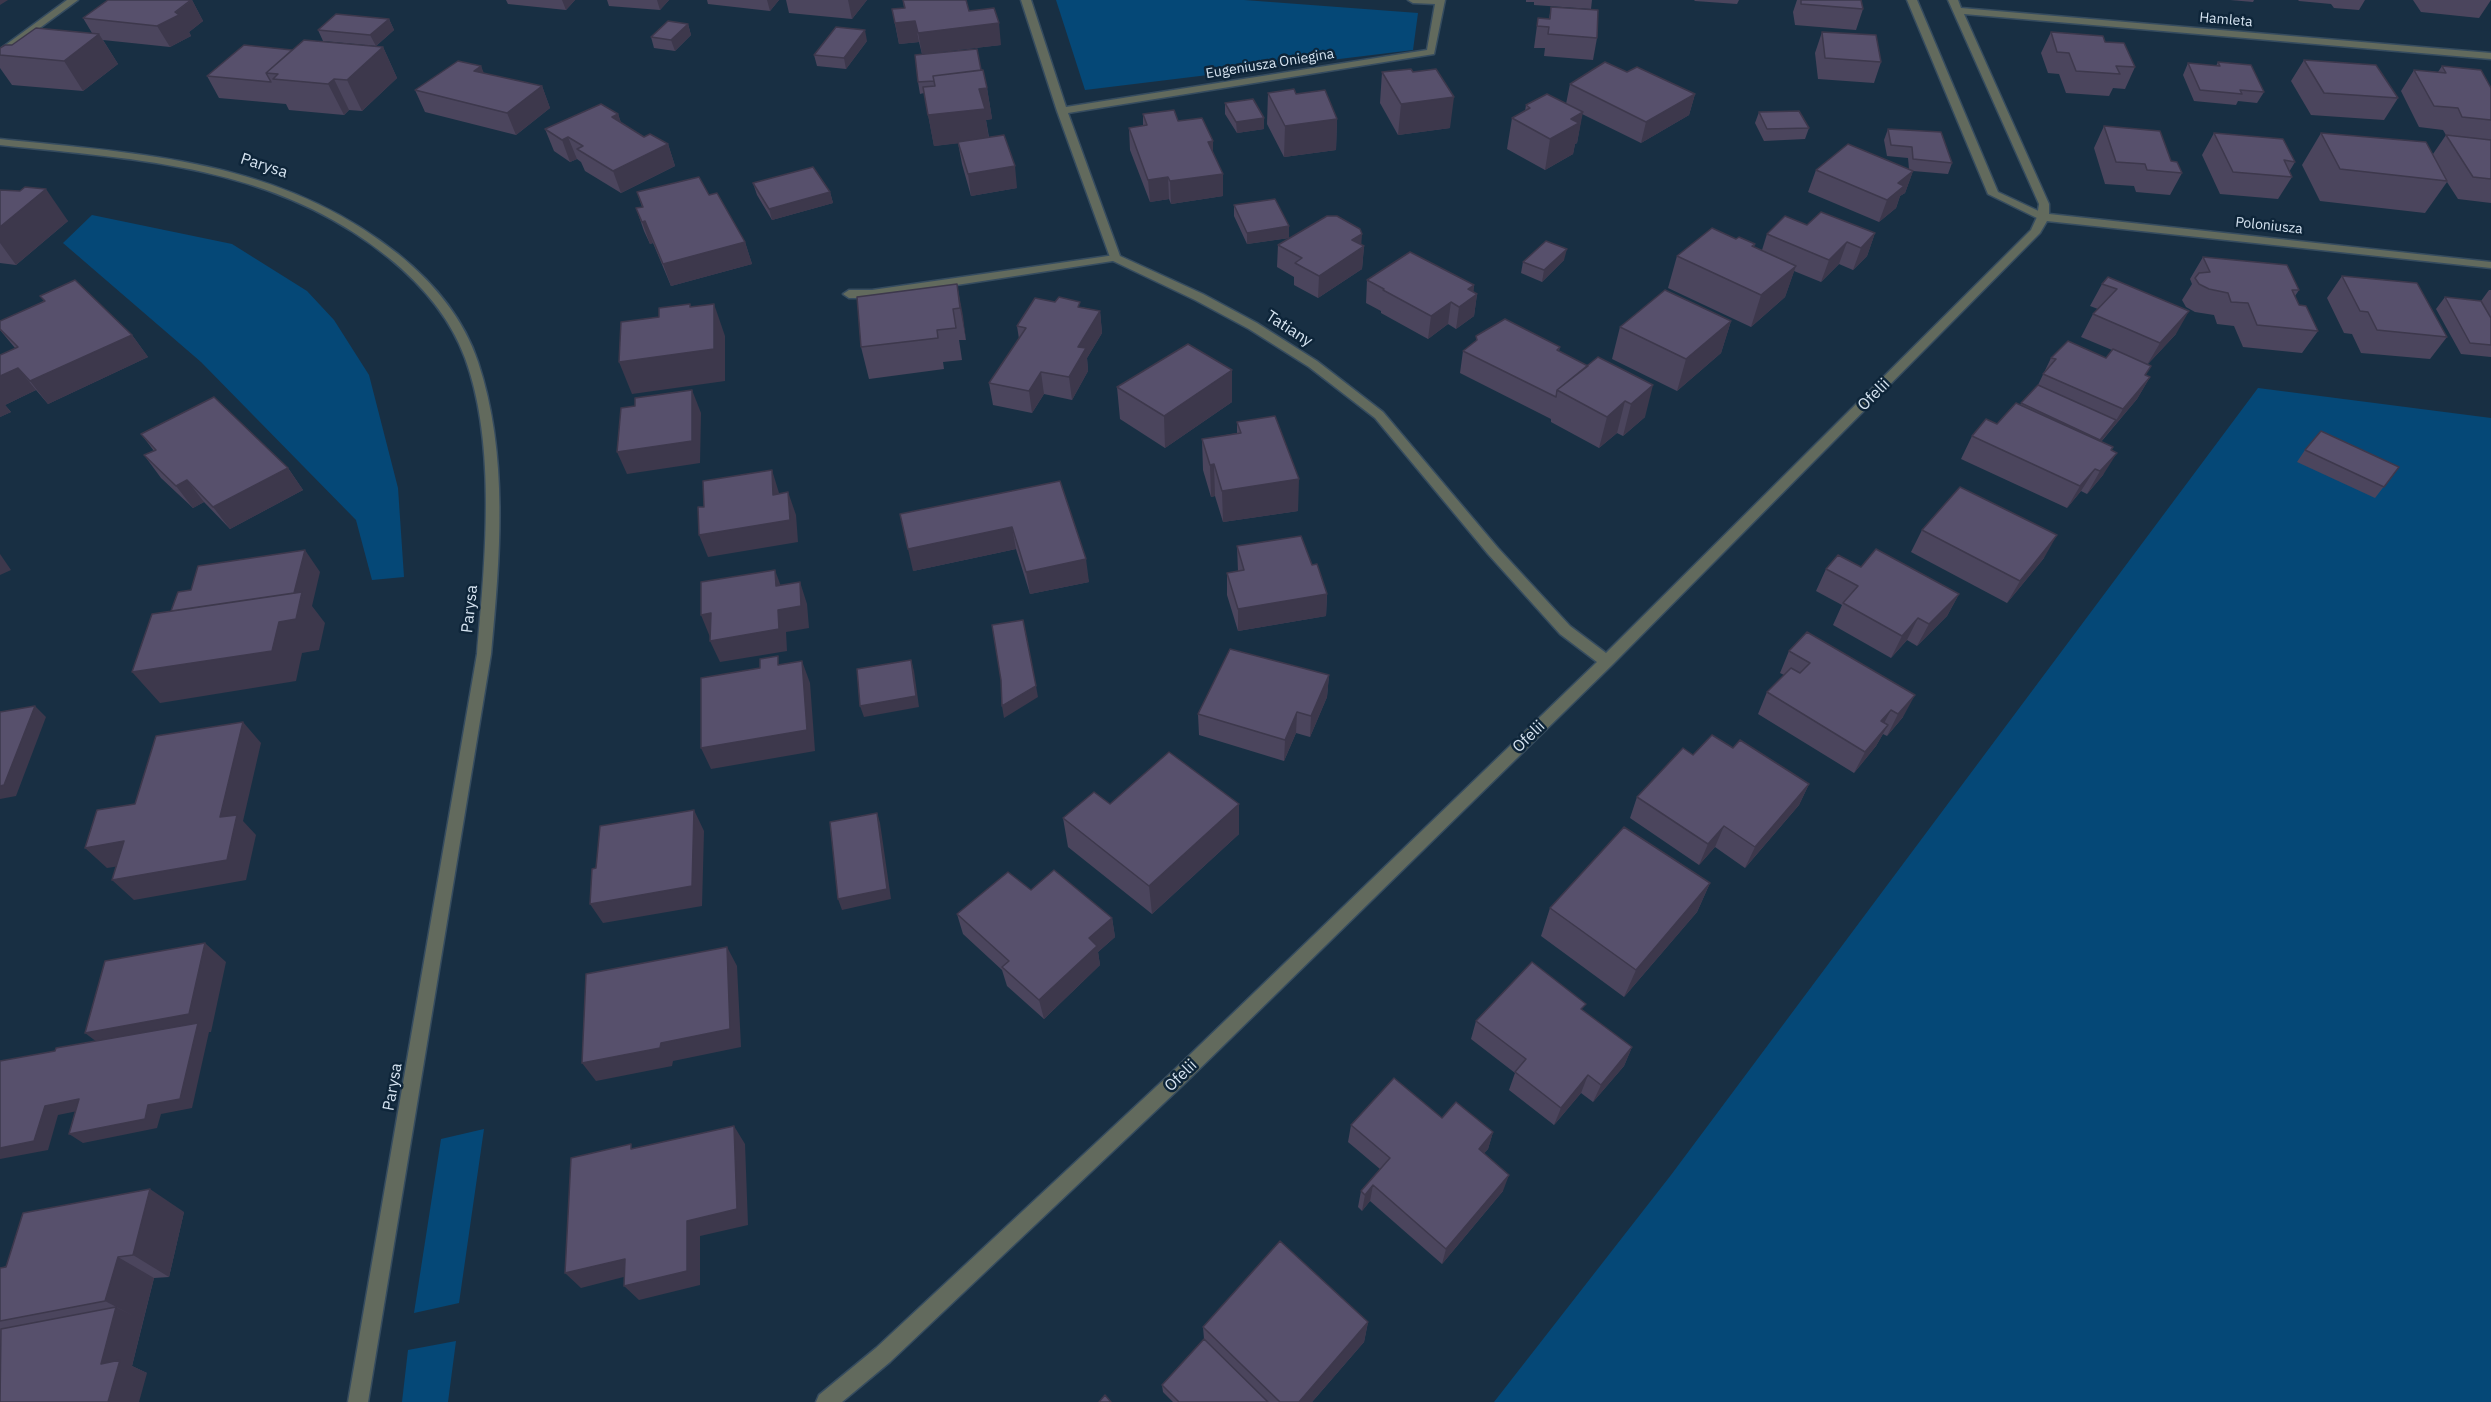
<!DOCTYPE html>
<style>
body{margin:0}
canvas{display:block;background:#182f43}
</style>
<canvas width="2491" height="1402"></canvas>
<script>
const ctx = document.querySelector('canvas').getContext('2d');
ctx.lineJoin = 'round';
function fillPath(path, color) { ctx.fillStyle = color; ctx.fill(path, 'evenodd'); }
function stroke(path, color, width, dash) { ctx.strokeStyle = color; ctx.lineWidth = width; ctx.lineCap = dash ? 'butt' : 'round'; ctx.setLineDash(dash || []); ctx.stroke(path); }
function write(font, color, halo, rows, align = 'center') {
  ctx.font = font + ' "IBM Plex Sans",sans-serif'; ctx.lineWidth = 5; ctx.setLineDash([]); ctx.textBaseline = 'middle'; ctx.strokeStyle = halo; ctx.fillStyle = color; for (const [text, x, y, turn = 0] of rows) {
    ctx.save(); ctx.translate(x, y); ctx.rotate((+turn || 0) * Math.PI / 180); ctx.textAlign = isNaN(turn) ? turn : align; if (halo) ctx.strokeText(text, 0, 0); ctx.fillText(text, 0, 0); ctx.restore();
  }
}
fillPath(new Path2D(`
 M1056 0H1244L1418 13 1413 50 1085 90Z
 M92 215 232 244 307 291 334 320 369 375 398 488 404 577 372 580 356 520 201 362 63 243Z
 M2258 388 2491 418V1402H1494L1671 1175Z
 M484 1129 459 1303 414 1313 441 1139Z
 M456 1341 448 1402H402L408 1350Z`), '#054877');
const service = new Path2D(`
 M1907 0H1917L1998 192 2047 215V219H2039L1988 194Z
 M1115 255 1121 258 1119 260 872 298H849L843 294 849 290H872Z`);
const minor = new Path2D(`
 M67 0H78L0 57V49Z
 M1021 0H1031L1066 107 1427 50 1435 4 1413 3 1408 0H1445L1434 54 1068 113 1120 256 1203 294 1257 323 1317 361 1383 412 1498 548 1570 626 1606 653 2031 230 2037 217 2039 204 1948 0H1958L1961 8 2491 53V59L1964 14 2049 204V214L2491 262V268L2047 221 2040 233 1612 665 1183 1085 890 1362 842 1402H816L819 1395 876 1348 1171 1073 1597 662 1560 634 1488 554 1375 418 1309 367 1249 329 1195 300 1111 260 1057 111Z
 M0 139C144 154 280 160 398 254 433 282 464 319 478 362 509 455 500 558 491 654L368 1402H348L477 654C485 563 497 445 465 358 450 317 422 285 389 258 274 165 141 160 0 145Z`);
stroke(service, '#364c5f', 3);
stroke(minor, '#364c5f', 3);
fillPath(service, '#626a5d');
fillPath(minor, '#626a5d');
fillPath(new Path2D(`
 M192 0 203 21 189 32 191 36 170 47 103 40 118 64 83 91 12 85 0 68V48L92 33 83 18Z
 M506 0H575L566 10 508 4Z
 M607 0H669L660 10 609 6Z
 M707 0H779L770 11 708 4Z
 M786 0H867L852 19 789 13Z
 M903 0 969 11 1001 45 922 54 919 42 899 44 892 9 904 8Z
 M1526 0H1592L1591 9 1534 5V2H1526Z
 M1694 0H1739L1737 4 1695 1Z
 M1797 0H1861L1863 9 1856 30 1795 25 1793 12Z
 M2230 0H2254L2253 2Z
 M2298 0H2365L2359 10 2334 8 2331 4 2299 1Z
 M2413 0H2491L2479 18 2421 12Z
 M1551 7 1597 38 1593 60 1544 56 1545 48H1534L1538 18 1549 19Z
 M389 19 394 30 376 46 323 41 318 30Z
 M688 24 691 35 675 51 654 48 651 37Z
 M1822 32 1881 62 1874 83 1818 79 1815 53Z
 M2051 32 2105 42 2135 67 2125 89 2113 88 2109 96 2066 93 2059 74 2048 73 2041 53Z
 M867 41 846 69 817 66 814 55Z
 M383 47 397 78 362 111 349 110 344 115 289 110 286 104 219 98 207 76 292 50Z
 M2304 60 2398 98 2384 120 2311 115 2291 81Z
 M2218 62 2264 92 2257 103 2238 101 2236 105 2194 101 2183 75 2188 63 2216 66Z
 M481 66 483 73 542 86 550 108 516 135 425 112 415 90Z
 M2442 66 2491 88V203L2458 199 2447 182 2425 213 2320 201 2302 165 2321 133 2433 154 2446 135 2443 130 2419 127 2401 91 2414 70 2438 72Z
 M981 70 987 88 992 119 986 120 989 137 1017 188 971 196 962 164 958 143 934 146 924 93 920 94 918 82Z
 M1382 72 1450 128 1398 135 1380 103Z
 M1627 72 1695 94 1689 115 1641 143 1582 114 1577 143 1575 144 1573 154 1545 170 1507 149 1512 118 1525 111 1526 105 1566 104 1570 84Z
 M1268 93 1296 94 1337 119 1336 150 1284 157 1267 124Z
 M1225 103 1264 118V129L1237 133 1225 114Z
 M1759 112 1809 128 1805 139 1764 141 1755 123Z
 M618 114 621 123 644 137 668 144 675 166 621 193 585 171 581 162 577 159 570 162 554 151 545 129Z
 M1143 114 1178 121 1213 153 1223 174V196L1171 204 1169 199 1150 202 1130 150 1129 128 1143 126Z
 M2104 126 2171 161 2182 173 2170 195 2136 192 2134 186 2105 184 2094 148Z
 M1888 129 1952 163 1948 174 1913 171 1905 193 1900 196 1896 208 1879 222 1808 192 1816 170 1909 169 1908 158 1887 156 1884 140Z
 M2214 133 2295 162 2289 172 2292 177 2278 199 2220 194 2202 155Z
 M753 183 830 192 833 203 772 220 757 195Z
 M0 190 68 221 16 265 0 263Z
 M637 192 709 195 745 242 752 264 671 286 653 243 650 244 644 231 636 208 642 207Z
 M1234 205 1289 226V238L1247 244 1234 216Z
 M1807 225 1875 233 1867 256 1853 270 1839 264 1821 282 1794 271 1785 297 1751 327 1668 288 1677 256 1736 239 1755 244 1754 247 1762 250 1767 234Z
 M1278 245H1361L1364 246 1362 269 1318 298 1294 285V277L1277 267Z
 M2203 257 2299 290 2295 296 2299 305 2318 331 2302 353 2243 347 2234 326 2217 324 2214 315 2195 312 2186 307 2182 300 2192 284 2190 279Z
 M1564 260 1542 282 1521 273 1523 262Z
 M2342 276 2447 337 2430 359 2361 353 2352 334 2344 333 2327 298Z
 M2108 277 2176 334 2147 365 2146 375 2150 377 2137 399 2101 442 2111 450 2103 475 2087 494 2081 491 2067 508 1961 459 1972 436 1997 424 2020 405 2038 385 2051 358H2106L2112 350 2081 337 2093 314 2098 309 2090 306 2102 284Z
 M1367 280 1474 285 1473 292 1477 294 1474 316 1456 329 1448 324 1428 339 1381 313V311L1366 303Z
 M957 284 966 340H959L962 360 943 362 944 369 869 379 861 347Z
 M2489 290H2491V357L2461 354 2436 309 2445 297 2481 301Z
 M40 296 132 335 148 357 48 404 36 390 5 405 11 412 0 417 15 348 0 330V321L44 301Z
 M1081 307 1100 311 1102 333 1087 358 1088 371 1072 400 1044 394 1032 413 993 405 989 383 1019 339 1017 326Z
 M1731 321 1721 353 1677 391 1612 359 1620 327Z
 M1476 336 1560 347 1559 351 1588 366 1598 357 1645 417 1623 436 1617 433 1599 448 1551 422V419L1460 373 1463 351 1476 341Z
 M1117 387 1232 402 1165 448 1120 419Z
 M1237 422 1298 511 1223 522 1215 496 1211 497 1203 470 1202 439 1237 433Z
 M141 434 288 468 303 490 230 529 204 502 193 508 161 478 144 455 154 451Z
 M2305 450 2399 467 2375 498 2297 462Z
 M1060 481 1089 582 1030 594 1016 549 913 571Z
 M1922 530 2044 558 2007 603 1911 552Z
 M1237 546 1312 565 1327 594 1326 616 1238 631 1227 595V573L1238 571Z
 M1861 567 1959 594 1947 616 1917 646 1907 640 1891 658 1833 625 1842 605 1816 591 1826 569Z
 M1789 651 1903 717 1887 736 1883 734 1876 746 1854 773 1758 714 1767 692 1784 675 1780 673Z
 M1329 675 1327 697 1310 737 1296 733 1284 761 1199 735 1198 714Z
 M1693 755 1809 784 1799 805 1745 868 1715 847 1699 865 1630 818 1637 797Z
 M1110 804 1239 834 1152 914 1068 847 1063 818Z
 M1710 883 1697 912 1624 997 1541 936 1550 908Z
 M1031 890 1112 918 1115 937 1098 952 1100 965 1044 1019 1007 986 1002 970 963 934 957 914Z
 M1583 1011 1632 1047 1624 1066 1593 1102 1581 1093 1554 1125 1509 1090 1515 1073 1471 1039 1476 1021Z
 M1442 1118 1493 1132 1488 1149 1484 1153 1503 1191 1442 1264 1370 1201 1362 1211 1358 1207 1361 1191 1380 1169 1348 1142 1351 1125Z
 M184 1212 169 1277 154 1278 132 1366 147 1373 0 1402V1268Z
 M1368 1322 1364 1342 1312 1402H1173L1163 1392 1162 1385 1204 1339 1203 1327Z`), '#4b455d');
fillPath(new Path2D(`
 M0 0H8L0 5Z
 M192 0 203 21 189 32 191 36 170 47 157 26Z
 M562 0H575L566 10Z
 M657 0H669L660 10Z
 M767 0H779L770 11Z
 M848 0H867L852 19Z
 M389 19 394 30 376 46 370 35Z
 M915 21 919 42 899 44 895 23Z
 M999 23 1001 45 922 54 918 33Z
 M688 24 691 35 675 51 671 40Z
 M865 30 867 41 846 69 844 58Z
 M99 34 118 64 83 91 64 61Z
 M383 47 397 78 362 111 347 80Z
 M481 66 490 88 474 71Z
 M334 79 349 110 344 115 328 84Z
 M542 86 550 108 516 135 507 113Z
 M987 88 992 119 986 120 989 140 934 146 928 115 979 89Z
 M1695 94 1689 115 1641 143 1646 122Z
 M1454 97 1450 128 1398 135 1401 104Z
 M1583 112 1577 143 1575 144 1573 154 1545 170 1550 139 1571 119Z
 M618 114 626 136 612 117Z
 M1264 118V129L1237 133 1236 122Z
 M1337 119 1336 150 1284 157 1285 126Z
 M568 137 577 159 570 162 562 140Z
 M1213 141V163L1208 142Z
 M668 144 675 166 621 193 613 171Z
 M1015 166 1017 188 971 196 968 174Z
 M1913 171 1905 193 1900 196 1896 208 1879 222 1887 200 1898 183Z
 M1223 174V196L1171 204 1170 181Z
 M1168 177 1169 199 1150 202 1148 180Z
 M46 189 68 221 16 265 0 243V227Z
 M830 192 833 203 772 220 769 209Z
 M645 221 653 243 650 244 642 222Z
 M1289 226V238L1247 244V233Z
 M1875 233 1867 256 1853 270 1861 248Z
 M1362 234 1361 249 1364 246 1362 269 1318 298 1319 276 1352 240Z
 M745 242 752 264 671 286 663 264Z
 M1847 242 1839 264 1821 282 1829 260Z
 M1567 249 1564 260 1542 282 1544 270Z
 M1796 266 1785 297 1751 327 1761 295Z
 M957 284 963 316 966 340 960 308Z
 M1474 285 1473 297 1477 294 1474 316 1456 329 1459 307 1468 289Z
 M1451 302 1448 324 1428 339 1431 316Z
 M714 304 725 336V381L632 394 619 362Z
 M1100 311 1102 333 1087 358 1088 371 1072 400 1069 377 1078 347Z
 M2189 311 2176 334 2147 365 2160 343Z
 M1731 321 1721 353 1677 391 1686 359Z
 M132 335 148 357 48 404 30 381Z
 M18 368 36 390 5 405 11 412 0 417V376Z
 M1232 370V402L1165 448 1164 416Z
 M1041 372 1044 394 1032 413 1029 391Z
 M2150 377 2137 399 2109 432 2123 409Z
 M1653 385 1645 417 1623 436 1631 404Z
 M692 390 701 413 700 463 627 474 617 452Z
 M1625 401 1617 433 1599 448 1607 417Z
 M2116 420 2109 432 2093 451 2100 440Z
 M2117 453 2103 475 2087 494 2100 471Z
 M1214 464 1215 496 1211 497 1210 465Z
 M288 468 303 490 230 529 213 507Z
 M2095 469 2081 491 2067 508 2080 486Z
 M772 470 779 493 781 517 773 495Z
 M1299 479 1298 511 1223 522 1222 491Z
 M187 480 204 502 193 508 176 486Z
 M788 492 796 515 798 542 708 557 699 535Z
 M1012 527 1016 549 913 571 908 549Z
 M2057 535 2044 558 2007 603 2020 581Z
 M305 550 320 572 312 606 325 623 319 650 302 653 296 681 160 703 132 672 186 643Z
 M0 554 11 570 0 575Z
 M1086 559 1089 582 1030 594 1026 572Z
 M775 570 783 592 776 586Z
 M800 582 807 604 809 628 786 632 787 651 720 662 710 641Z
 M1327 594 1326 616 1238 631V609Z
 M1959 594 1947 616 1917 646 1929 624Z
 M711 613 720 635 710 637 701 615Z
 M1918 618 1907 640 1891 658 1902 636Z
 M911 660 914 671 919 707 864 717 860 706Z
 M802 661 810 683 815 751 711 769 701 748Z
 M1329 675 1327 697 1310 737 1311 716Z
 M1036 686 1038 697 1004 718 1002 706Z
 M1915 695 1903 717 1887 736 1898 714Z
 M35 706 46 717 16 796 0 799V786Z
 M1891 710 1880 731 1881 721Z
 M1297 712 1296 733 1284 761 1285 740Z
 M243 722 261 743 243 821 256 835 246 880 134 900 112 880 220 817Z
 M1888 725 1876 746 1854 773 1865 752Z
 M1809 784 1799 805 1745 868 1755 847Z
 M1239 804V834L1152 914 1149 886Z
 M694 810 704 831 702 906 603 923 590 904Z
 M877 813 880 823 891 899 842 910 838 899Z
 M1724 826 1715 847 1699 865 1708 844Z
 M124 841 145 862 107 868 85 848Z
 M1710 883 1697 912 1624 997 1636 970Z
 M1112 918 1115 937 1098 952 1100 965 1044 1019 1039 1000 1089 938Z
 M205 943 226 962 211 1032H209L192 1108 161 1114 157 1128 83 1143 69 1134 109 1051 85 1033Z
 M727 947 737 966 741 1047 673 1061 672 1066 596 1081 582 1063 661 1043Z
 M1632 1047 1624 1066 1593 1102 1601 1085Z
 M1588 1075 1581 1093 1554 1125 1561 1108Z
 M79 1099 92 1108 58 1115 48 1150 0 1159V1148L45 1106Z
 M734 1126 745 1144 748 1225 700 1236V1285L639 1300 624 1286 687 1221Z
 M1493 1132 1488 1149 1473 1166 1479 1149Z
 M1509 1175 1503 1191 1442 1264 1446 1249Z
 M1373 1185 1370 1201 1362 1211 1365 1195Z
 M150 1189 184 1212 169 1277 133 1255Z
 M118 1257 154 1278 143 1321 105 1301Z
 M625 1259 639 1273 581 1288 565 1273Z
 M116 1307 143 1321 132 1366 147 1373 139 1402H108L101 1364Z
 M1368 1322 1364 1342 1312 1402H1299Z`), '#3d384c');
const building = new Path2D(`
 M108 0H191L175 12 179 15 157 26 83 18Z
 M903 0H966L969 11 994 8 999 23 918 33 915 21 895 23 892 9 905 8Z
 M1801 0H1861L1863 9 1801 4Z
 M1551 7 1598 10 1597 38 1548 34 1549 27 1537 26 1538 18 1550 19Z
 M336 14 389 19 370 35 318 30Z
 M668 21 688 24 671 40 651 37Z
 M836 27 865 30 844 58 814 55Z
 M36 28 99 34 64 61 0 55V48L5 45H12Z
 M1822 32 1876 35 1881 62 1825 58Z
 M2051 32 2103 36 2105 42 2124 43 2135 67 2116 66 2120 74 2076 71 2069 53 2057 52Z
 M304 40 383 47 347 80 334 79 328 84 273 79 278 74 266 73Z
 M244 45 292 50 266 73 271 82 207 76Z
 M977 49 981 70 933 76 934 81 918 82 915 55Z
 M2304 60 2376 65 2398 98 2324 93Z
 M458 61 481 66 474 71 542 86 507 113 415 90Z
 M1605 62 1627 72 1637 67 1695 94 1646 122 1570 84Z
 M2218 62 2251 65 2264 92 2240 90 2242 94 2200 90 2188 63 2220 66Z
 M2442 66 2481 70 2491 88V120L2462 117 2458 108 2434 106 2414 70 2446 73Z
 M1411 69 1413 72 1436 69 1454 97 1401 104 1382 72Z
 M983 70 987 88 979 89 985 109 928 115 923 87 935 86 933 76Z
 M1294 89 1296 94 1325 90 1337 119 1285 126 1268 93Z
 M1547 94 1583 112 1571 119 1579 123 1550 139 1512 118 1530 108 1526 105Z
 M1253 99 1264 118 1236 122 1225 103Z
 M601 104 618 114 612 117 644 137 650 134 668 144 613 171 577 149 583 146 568 137 562 140 545 129Z
 M1174 110 1178 121 1202 118 1213 141 1208 142 1223 174 1170 181 1168 177 1148 180 1129 128 1147 125 1143 114Z
 M1799 111 1809 128 1767 129 1759 112Z
 M2104 126 2160 131 2171 161 2177 162 2182 173 2147 170 2145 164 2116 162Z
 M1888 129 1941 132 1952 163 1913 159 1912 147 1891 145Z
 M2214 133 2283 139 2295 162 2284 160 2292 177 2233 172Z
 M2321 133 2426 142 2447 181 2340 169Z
 M1004 135 1015 166 968 174 958 142Z
 M2446 135 2491 140V179L2473 177Z
 M1848 144 1913 171 1898 183 1904 186 1887 200 1816 170Z
 M813 167 830 192 769 209 753 183Z
 M699 177 709 195 717 193 745 242 663 264 645 221 642 222 636 208 643 207 637 192Z
 M25 187 46 189 0 227V190L20 191Z
 M1275 199 1289 226 1247 233 1234 205Z
 M1821 212 1875 233 1861 248 1847 242 1829 260 1767 234 1785 216 1807 225Z
 M1327 216H1337L1360 229 1362 234 1352 240 1364 246 1319 276 1295 263 1302 258 1278 245Z
 M1712 228 1736 239 1739 237 1755 244 1752 246 1796 266 1761 295 1677 256Z
 M1546 241 1567 249 1544 270 1523 262Z
 M1410 252 1474 285 1468 289 1477 294 1459 307 1451 302 1431 316 1383 290 1384 289 1367 280Z
 M2203 257 2287 265 2299 290H2292L2299 305 2306 306 2318 331 2257 325 2248 303 2231 302 2228 293 2209 289 2199 284 2195 278 2199 273 2210 272Z
 M2342 276 2417 283 2447 337 2377 330 2368 312 2360 311Z
 M2108 277 2189 311 2160 343 2093 314 2117 289 2102 284Z
 M75 280 132 335 30 381 18 368 0 376V355L18 347 0 329V321L45 301 40 296Z
 M957 284 960 308 953 309 956 328 937 330 938 338 861 347 857 297Z
 M1665 290 1731 321 1686 359 1620 327Z
 M1059 297 1080 302 1078 307 1100 311 1078 347 1086 348 1069 377 1041 372 1029 391 989 383 1026 328 1017 326 1035 298 1055 302Z
 M2445 297 2481 301 2491 318V345L2470 343Z
 M690 304V307L714 304V349L619 362 621 322 659 317V308Z
 M1505 319 1560 347 1557 350 1588 366 1557 390 1556 397 1463 351 1477 340 1476 336Z
 M2068 341 2106 358 2113 349 2151 366 2145 375 2150 377 2123 409 2043 374 2056 359 2051 358Z
 M1188 344 1232 370 1164 416 1117 387Z
 M1598 357 1653 385 1631 404 1625 401 1607 417 1557 390Z
 M2038 385 2116 420 2100 440 2021 403Z
 M692 390V441L617 452 621 408 635 406V398Z
 M214 397 288 468 213 507 187 480 176 486 144 455 156 450 141 434Z
 M2016 403 2113 447 2111 450 2117 453 2100 471 2095 469 2080 486 1972 436 1986 419 1997 424Z
 M1275 416 1299 479 1222 491 1214 464 1210 465 1202 439 1241 433 1237 422Z
 M2321 431 2399 467 2384 487 2305 450Z
 M772 470 773 495 788 492 790 520 699 535 698 507H704L703 481Z
 M1060 481 1086 559 1026 572 1012 527 908 549 900 514Z
 M1960 487 2057 535 2020 581 1922 530Z
 M1301 536 1312 565 1317 564 1327 594 1238 609 1227 573 1244 570 1237 546Z
 M1876 549 1959 594 1929 624 1918 618 1902 636 1843 603 1858 586 1826 569 1838 555 1861 567Z
 M305 550 294 593 171 611 178 592 191 590 198 566Z
 M775 570 776 586 800 582 801 606 778 610 779 629 710 641 711 613 701 615V582Z
 M302 592 296 619 279 622 272 651 132 672 152 614Z
 M1023 620 1036 686 1002 706 1001 680 992 625Z
 M1807 632 1915 695 1898 714 1891 710 1881 721 1888 725 1865 752 1767 692 1791 668 1800 673 1810 663 1789 651Z
 M1230 649 1329 675 1311 716 1297 712 1285 740 1198 714Z
 M778 656V665L802 661 807 730 701 748V678L760 668V659Z
 M911 660 916 696 860 706 857 669Z
 M35 706 4 785 0 786V712Z
 M243 722 220 817 237 815 227 860 112 880 124 841 85 848 97 810 135 804 156 736Z
 M1712 735 1733 748 1740 740 1809 784 1755 847 1724 826 1708 844 1637 797 1683 748 1693 755Z
 M1169 752 1239 804 1149 886 1063 818 1094 792 1110 804Z
 M694 810 692 886 590 904 592 869 596 868 600 826Z
 M877 813 887 889 838 899 830 822Z
 M1624 827 1710 883 1636 970 1550 908Z
 M1054 870 1112 918 1089 938 1097 946 1039 1000 1002 967 1009 961 957 914 1008 872 1031 890Z
 M205 943 189 1014 85 1033 105 961Z
 M727 947 730 1029 661 1043 660 1048 582 1063 586 974Z
 M1532 962 1586 1004 1581 1009 1632 1047 1601 1085 1588 1075 1561 1108 1515 1072 1526 1059 1476 1021Z
 M198 1023 180 1099 148 1105 145 1119 69 1134 79 1099 45 1106 34 1141 0 1148V1061L55 1051 56 1048Z
 M1394 1078 1442 1118 1456 1102 1493 1132 1479 1149 1509 1175 1446 1249 1373 1185 1365 1195 1361 1191 1390 1158 1351 1125Z
 M734 1126 737 1209 687 1221V1271L624 1286 625 1259 565 1273 571 1158 631 1144V1149Z
 M150 1189 133 1255 118 1257 105 1301 0 1321V1268L6 1267 23 1213Z
 M1280 1241 1368 1322 1299 1402H1280L1203 1327Z
 M116 1307 101 1364 120 1360 108 1402H0L1 1329Z
 M1204 1339 1268 1402H1179L1162 1385Z
 M1105 1395 1111 1402H1099Z`);
fillPath(building, '#57506c');
stroke(building, '#3d384c', 1.5);
write('14px', '#d6e4f1', '#0e2539', [
 ["Hamleta",2226,20,5],
 ["Eugeniusza Oniegina",1270,64,-9],
 ["Poloniusza",2269,226,6]
]);
write('16px', '#d6e4f1', '#0e2539', [
 ["Parysa",264,166,18],
 ["Tatiany",1289,329,33],
 ["Ofelii",1874,395,-45],
 ["Parysa",470,609,-84],
 ["Ofelii",1529,737,-44],
 ["Ofelii",1181,1076,-44],
 ["Parysa",393,1087,-80]
]);
</script>
